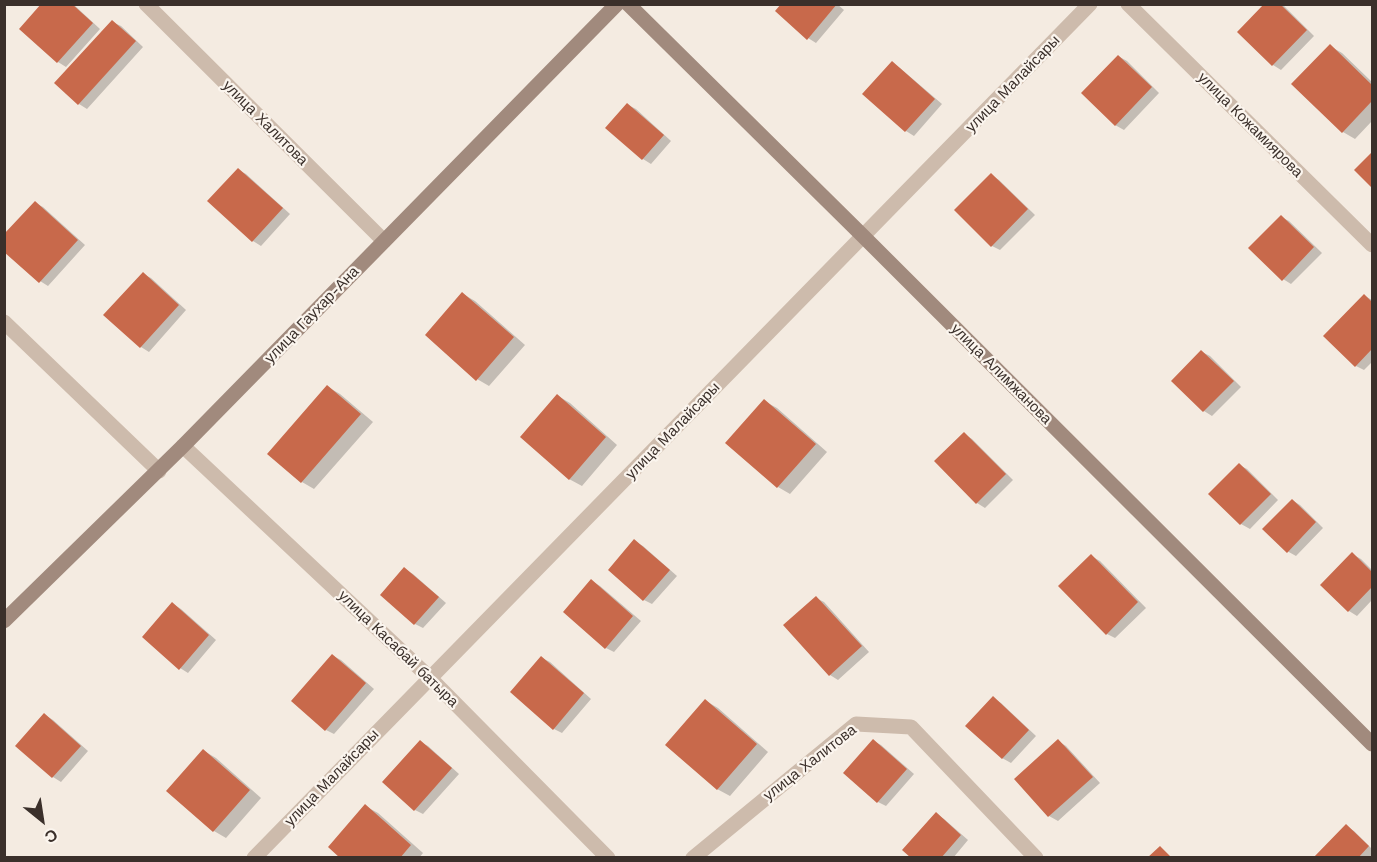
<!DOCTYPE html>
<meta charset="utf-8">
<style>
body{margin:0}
#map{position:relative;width:1377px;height:862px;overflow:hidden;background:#f4ebe1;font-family:"Work Sans",sans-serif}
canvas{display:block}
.frame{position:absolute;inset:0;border:6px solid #3b302b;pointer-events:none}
.north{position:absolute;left:12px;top:790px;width:60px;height:60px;-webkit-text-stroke:4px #fbf5ee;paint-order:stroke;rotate:150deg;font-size:16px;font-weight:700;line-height:24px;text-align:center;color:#3b302b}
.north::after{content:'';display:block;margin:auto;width:21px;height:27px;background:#3b302b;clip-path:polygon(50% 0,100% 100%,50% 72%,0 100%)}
</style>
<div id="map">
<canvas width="1377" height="862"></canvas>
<div class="frame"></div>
<div class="north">С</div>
</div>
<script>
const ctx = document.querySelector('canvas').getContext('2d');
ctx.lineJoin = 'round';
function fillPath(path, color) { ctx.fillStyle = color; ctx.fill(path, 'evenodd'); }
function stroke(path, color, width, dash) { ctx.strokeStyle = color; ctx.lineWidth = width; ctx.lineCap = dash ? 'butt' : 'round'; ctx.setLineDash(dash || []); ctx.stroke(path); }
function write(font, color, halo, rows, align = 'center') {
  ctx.font = font + ' "Work Sans",sans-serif'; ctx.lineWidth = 4.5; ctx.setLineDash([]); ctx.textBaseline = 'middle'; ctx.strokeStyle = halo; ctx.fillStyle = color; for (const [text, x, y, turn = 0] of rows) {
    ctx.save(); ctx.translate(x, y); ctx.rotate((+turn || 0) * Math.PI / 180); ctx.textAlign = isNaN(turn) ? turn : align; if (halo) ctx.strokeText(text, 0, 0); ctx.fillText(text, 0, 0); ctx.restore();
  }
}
fillPath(new Path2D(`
 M43 4H73L100 29 66 67 58 62 21 29Z
 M783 4H837L844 10 816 43 808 38Z
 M1266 4H1282L1314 36 1281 70 1273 65Z
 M112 22 121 26 143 47 87 109 79 104Z
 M1330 46 1342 53 1372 82V121L1355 139 1343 132Z
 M1118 56 1127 61 1159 93 1124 130 1115 125Z
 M892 63 900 68 942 104 914 136 906 131 864 94Z
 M628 105 636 109 671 141 651 164 643 159 607 127Z
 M238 170 246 174 290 214 261 246 253 241 209 201Z
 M991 175 999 180 1035 215 1000 250 992 246 956 210Z
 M35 203 43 207 85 245 48 286 40 281Z
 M1281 217 1289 221 1322 253 1291 284 1283 279Z
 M143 274 151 278 186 310 149 352 141 347Z
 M463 294 475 301 525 345 489 386 477 379Z
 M1365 296 1372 300V362L1364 370 1356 366Z
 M1202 352 1210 356 1241 387 1212 416 1204 411 1173 381Z
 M328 387 340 394 373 422 314 489 302 482Z
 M558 396 570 403 617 445 582 486 569 479Z
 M764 401 777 408 827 452 790 494 778 487Z
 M964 434 972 439 1013 480 985 508 977 503Z
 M1239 465 1247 469 1278 500 1250 529 1241 524 1210 494Z
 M1292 500 1300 505 1323 528 1296 556 1287 551Z
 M634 541 643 546 677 576 652 604 644 600Z
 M1352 554 1361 559 1372 570V600L1357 616 1349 611 1322 585Z
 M1091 556 1100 561 1146 608 1115 638 1107 634Z
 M405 569 413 574 446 603 423 628 415 624 382 595Z
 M592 581 600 586 641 621 614 652 606 648Z
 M816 598 824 602 869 652 838 680 830 675Z
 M173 604 181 609 216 640 188 673 180 668Z
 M333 656 341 660 374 689 334 734 326 730Z
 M542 658 550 662 591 699 562 733 554 729Z
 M993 698 1001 703 1036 736 1011 763 1002 758Z
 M706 701 718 708 768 752 730 796 717 789Z
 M45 715 53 720 88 751 61 782 53 777 18 746Z
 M873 741 881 745 914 774 886 806 878 802Z
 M1058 741 1066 746 1100 783 1058 821 1049 816 1016 779Z
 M420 742 428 746 459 774 423 814 415 810Z
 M204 751 216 758 261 798 226 838 214 831 168 791Z
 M365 806 378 813 423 853 419 858H342Z
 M936 814 944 819 968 840 953 858H913Z
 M1346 826 1354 831 1372 849V855L1370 858H1315Z`), '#0003');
fillPath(new Path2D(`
 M41 4H72L93 23 57 63 19 29Z
 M781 4H837L807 40 775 11Z
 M1264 4H1280L1307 30 1272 66 1237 32Z
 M112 20 136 41 78 105 54 83Z
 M1330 44 1372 85V101L1342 133 1291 84Z
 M1118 55 1152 87 1115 126 1081 93Z
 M892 61 935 99 905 132 862 94Z
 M627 103 664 135 642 160 605 128Z
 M1372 152V188L1354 170Z
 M238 168 283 208 252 242 207 201Z
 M991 173 1028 209 991 247 954 210Z
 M35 201 78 240 39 283 4 252V234Z
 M1281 215 1314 247 1282 281 1248 248Z
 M143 272 179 305 140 348 103 315Z
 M462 292 514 337 476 381 425 335Z
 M1364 294 1372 302V349L1355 367 1323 336Z
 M1201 350 1234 381 1203 412 1171 381Z
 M327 385 361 414 301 483 267 454Z
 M557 394 606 437 569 480 520 437Z
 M764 399 816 444 777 488 725 443Z
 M964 432 1006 474 976 504 934 461Z
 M1239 463 1271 494 1240 525 1208 494Z
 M1292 499 1316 522 1287 553 1262 529Z
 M634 539 670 570 643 601 608 570Z
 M1352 552 1372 572V587L1348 612 1320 585Z
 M1091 554 1138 602 1106 635 1058 586Z
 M404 567 439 597 414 625 380 595Z
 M591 579 633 616 605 649 563 612Z
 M816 596 862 646 829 676 783 625Z
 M172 602 209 635 179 670 142 637Z
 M332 654 366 683 325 731 291 701Z
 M541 656 584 693 553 730 510 692Z
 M993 696 1029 730 1002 759 965 726Z
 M705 699 757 744 717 790 665 745Z
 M44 713 81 746 52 778 15 746Z
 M873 739 907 769 877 803 843 773Z
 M1058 739 1093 777 1048 817 1014 779Z
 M420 740 452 768 414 811 382 782Z
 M203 749 250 790 213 832 166 791Z
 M365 804 411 845 400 858H340L328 847Z
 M936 812 961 835 941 858H911L902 850Z
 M1346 824 1369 846 1358 858H1313Z
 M1160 846 1172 858H1147Z`), '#c8694b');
stroke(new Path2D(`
 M146 4 384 241
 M1128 4 1372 245
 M4 322 159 471
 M183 446 430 678 608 858
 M254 858 1090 4
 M693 858 856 724 911 727 1036 858`), '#cdbbac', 15);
stroke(new Path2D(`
 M628 4 864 237 1372 744
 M4 621 183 446 617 4`), '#a18a7d', 15);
write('15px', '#3b302b', '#fbf5ee', [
 ["улица Малайсары",1013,84,-46],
 ["улица Халитова",265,123,45],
 ["улица Кожамиярова",1250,125,45],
 ["улица Гаухар-Ана",312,315,-46],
 ["улица Алимжанова",1001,374,45],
 ["улица Малайсары",673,431,-46],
 ["улица Касабай батыра",398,649,44],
 ["улица Халитова",810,763,-38],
 ["улица Малайсары",332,778,-46]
]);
</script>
